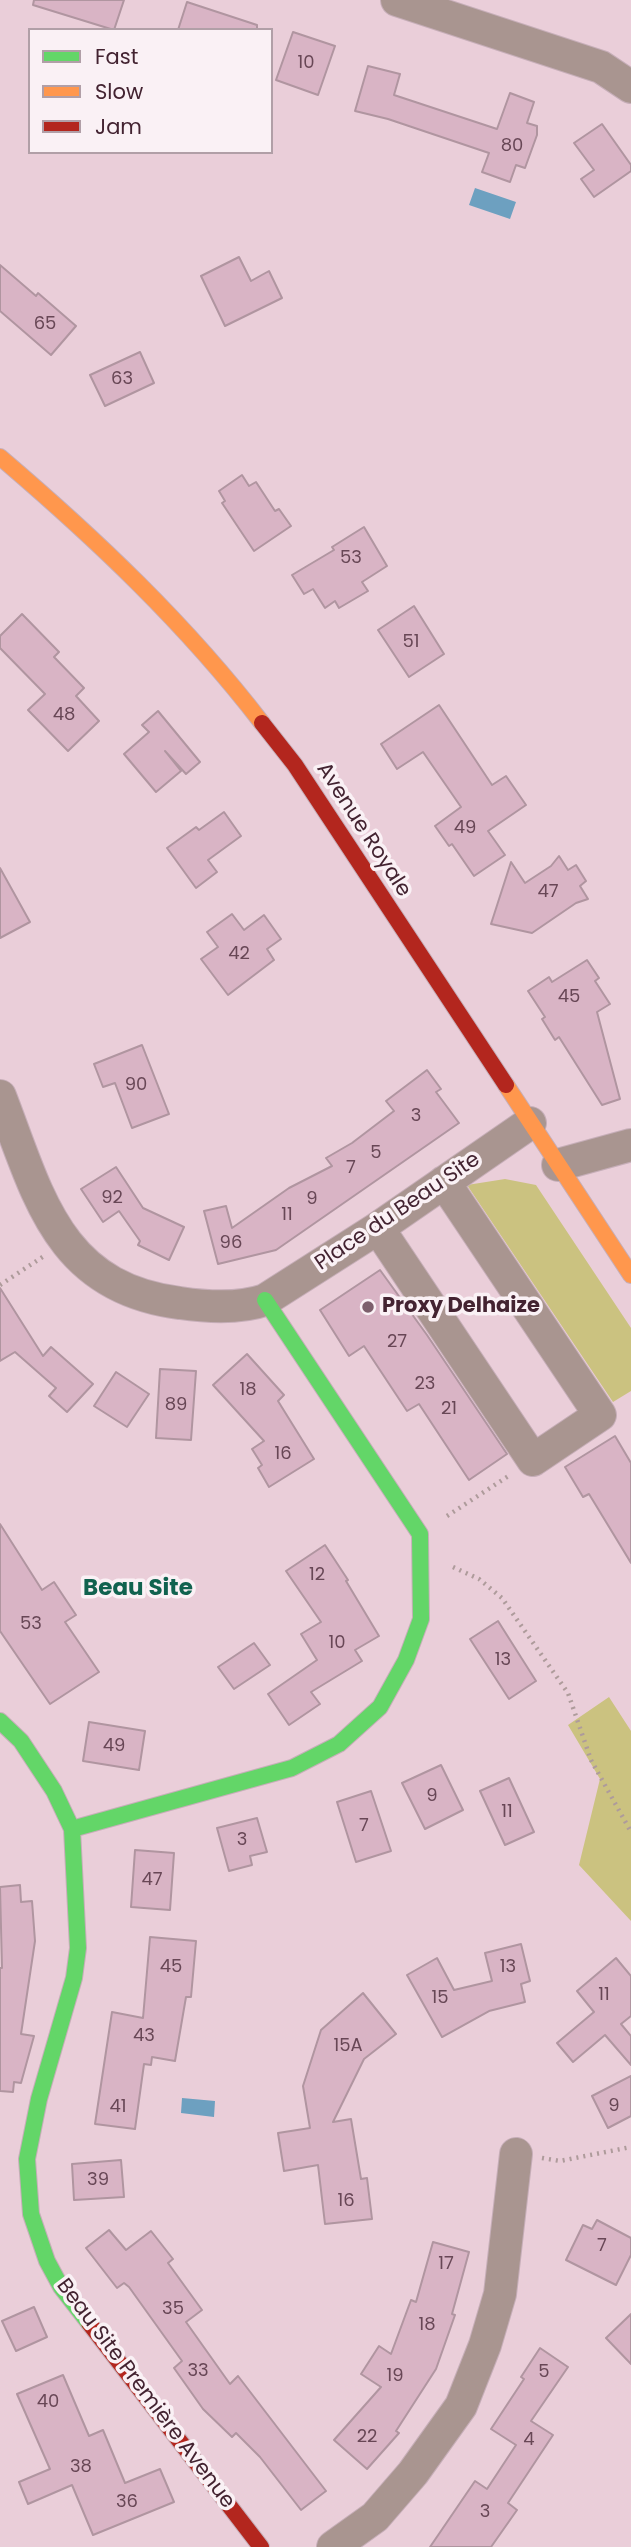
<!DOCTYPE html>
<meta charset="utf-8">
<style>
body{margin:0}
#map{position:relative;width:631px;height:2547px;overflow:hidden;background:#eaced9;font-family:Poppins,sans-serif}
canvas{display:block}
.legend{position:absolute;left:28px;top:28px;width:245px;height:126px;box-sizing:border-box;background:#faf1f5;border:2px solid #b19fa7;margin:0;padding:9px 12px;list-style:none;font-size:21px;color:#432331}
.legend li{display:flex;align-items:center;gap:14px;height:35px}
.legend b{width:35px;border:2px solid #b19fa7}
</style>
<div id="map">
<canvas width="631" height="2547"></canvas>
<ul class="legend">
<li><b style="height:9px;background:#63d668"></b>Fast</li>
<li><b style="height:9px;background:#ff974d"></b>Slow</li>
<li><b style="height:9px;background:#b3261e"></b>Jam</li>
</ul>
</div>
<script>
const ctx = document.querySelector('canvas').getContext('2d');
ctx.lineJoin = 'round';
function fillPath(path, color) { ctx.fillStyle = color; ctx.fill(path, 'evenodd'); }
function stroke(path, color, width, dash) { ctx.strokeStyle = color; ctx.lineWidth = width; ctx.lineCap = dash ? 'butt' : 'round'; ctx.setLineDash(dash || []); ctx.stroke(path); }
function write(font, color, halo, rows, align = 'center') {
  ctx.font = font + ' Poppins,sans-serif'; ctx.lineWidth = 7; ctx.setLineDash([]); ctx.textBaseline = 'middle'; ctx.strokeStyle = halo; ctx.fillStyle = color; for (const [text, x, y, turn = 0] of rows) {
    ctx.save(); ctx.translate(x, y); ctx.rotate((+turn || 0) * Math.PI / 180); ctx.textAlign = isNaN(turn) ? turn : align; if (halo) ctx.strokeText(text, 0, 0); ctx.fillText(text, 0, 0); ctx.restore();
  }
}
fillPath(new Path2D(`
 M505 1179 536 1185 631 1328V1391L613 1402 467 1185Z
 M609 1697 631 1731V1921L579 1865 600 1779 568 1725Z`), '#cbc280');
fillPath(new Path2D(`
 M475 188 516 202 510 219 469 205Z
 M182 2098 215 2101 214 2117 181 2113Z`), '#6da0c0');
const building = new Path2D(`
 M34 0H124L114 30 33 5Z
 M187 2 257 25V30H178Z
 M293 32 335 46 318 95 276 80Z
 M368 66 400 74 394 95 497 129 510 93 534 102 527 123 537 126V135L525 168 516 165 510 182 482 172 489 153 388 119 355 111Z
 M602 124 631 165V171L594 197 581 179 594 170 574 143Z
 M239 257 251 281 269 271 282 298 225 326 201 276Z
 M0 265 36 296 38 293 76 326 51 355 0 311Z
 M140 352 154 383 105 406 90 375Z
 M242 475 249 486 256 482 275 511 279 509 291 526 254 551 222 503 225 501 219 491Z
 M364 527 387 566 362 582 368 591 339 608 335 601 325 608 313 589 304 594 292 575 334 550 332 547Z
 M414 606 444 654 409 677 378 630Z
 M22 614 59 652 54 657 84 688 76 696 99 721 68 751 28 710 45 694 0 648V636Z
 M439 705 492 785 506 776 526 805 488 831 505 855 474 876 452 844 449 846 435 826 461 807 423 752 397 769 381 744Z
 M158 711 200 762 186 774 165 751 181 771 156 792 124 754 149 732 142 725Z
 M224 812 241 836 208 860 217 872 196 888 167 848 196 827 199 830Z
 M559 856 568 870 576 865 586 881 580 886 588 899 576 903 532 933 491 924 511 862 525 883 551 866Z
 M0 868 30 922 0 938Z
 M232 914 244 930 264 915 281 939 267 949 274 960 228 995 201 959 218 947 207 932Z
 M587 960 599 978 595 981 610 1004 597 1012 620 1099 602 1105 559 1037 555 1040 542 1019 545 1017 528 991 549 977 552 982Z
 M142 1045 169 1114 132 1128 115 1083 103 1087 94 1064Z
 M427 1070 441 1089 436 1092 459 1123 276 1250 218 1264 204 1211 226 1206 232 1228 289 1188 332 1166 326 1158 352 1143 394 1111 386 1101Z
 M116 1167 143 1208 184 1227 169 1260 138 1245 140 1241 119 1211 103 1222 81 1189Z
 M380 1270 427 1335 507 1454 469 1480 419 1404 407 1411 364 1346 349 1356 320 1310Z
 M0 1288 43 1356 51 1347 93 1384 67 1412 49 1396 56 1388 15 1352 0 1361Z
 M247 1354 284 1395 278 1401 314 1459 269 1487 258 1468 262 1465 252 1449 264 1441 213 1385Z
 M160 1369 196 1371 191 1440 156 1438Z
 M116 1372 149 1394 127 1427 94 1406Z
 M615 1436 631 1463V1563L589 1494 583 1497 565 1467Z
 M0 1524 42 1590 54 1582 76 1615 65 1622 99 1672 50 1704 0 1631Z
 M325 1545 348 1580 346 1581 379 1636 355 1650 362 1661 311 1692 320 1704 289 1725 268 1694 317 1660 301 1634 321 1622 286 1571Z
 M498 1621 536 1681 509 1699 470 1639Z
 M254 1643 270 1665 234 1689 218 1667Z
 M89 1722 145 1731 139 1770 83 1761Z
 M441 1765 463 1810 425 1829 402 1783Z
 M509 1778 534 1832 505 1845 480 1791Z
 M371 1791 391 1851 356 1862 337 1802Z
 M257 1818 267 1852 250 1856 252 1865 229 1871 217 1828Z
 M135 1850 174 1853 170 1910 131 1907Z
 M20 1885 21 1902 32 1901 35 1941 21 2034 34 2036 21 2083 14 2082 13 2092 0 2091V1968H2L0 1887Z
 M150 1937 196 1941 191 1997H186L175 2061 152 2057 151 2065 144 2064 135 2129 95 2124 112 2012 143 2018Z
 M521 1944 530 1981 521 1984 525 2002 489 2011 442 2037 407 1975 437 1958 454 1990 492 1981 485 1953Z
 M616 1958 631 1976V2016L621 2024 631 2036V2065L605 2035 573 2062 557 2043 594 2012 577 1991Z
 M363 1993 396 2034 364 2059 333 2122 351 2119 361 2179 367 2178 372 2219 325 2224 318 2165 284 2171 278 2133 310 2128 303 2086 321 2030Z
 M631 2076V2116L608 2128 592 2096Z
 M121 2160 124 2197 74 2200 72 2164Z
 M597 2220 631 2238V2255L616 2285 566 2260 583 2225 592 2229Z
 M109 2230 126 2250 151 2231 173 2259 168 2263 202 2310 186 2322 230 2384 238 2376 326 2491 301 2510 260 2457 236 2433 232 2437 203 2409 174 2368 182 2361 129 2287 124 2283 117 2288 86 2248Z
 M433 2242 469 2252 452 2314 455 2315 436 2369 396 2431 399 2433 367 2469 334 2440 381 2387 361 2374 379 2346 391 2354 411 2300 416 2302Z
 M34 2307 47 2337 16 2351 2 2321Z
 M631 2314V2364L606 2338Z
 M540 2348 568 2367 531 2421 553 2435 508 2503 517 2510 491 2547H430L475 2481 487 2489 516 2445 491 2429 524 2379 521 2377Z
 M63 2375 89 2436 103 2430 125 2483 160 2469 174 2502 93 2535 72 2485 28 2504 19 2482 50 2469 17 2394Z`);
fillPath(building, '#d9b4c5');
stroke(building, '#b095a0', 2);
const street = new Path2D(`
 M397 0 601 67 631 87
 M0 1096C38 1194 57 1288 180 1303 207 1307 239 1309 265 1300L378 1228 530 1123
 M558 1165 631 1145
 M378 1228 533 1460 600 1415 444 1182
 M333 2547 375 2517 413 2473 461 2406 485 2345 500 2294 516 2154`);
const fast = new Path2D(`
 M0 1721 21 1741 54 1791 72 1829 78 1948 74 1978 39 2099 27 2159 31 2214 47 2261 61 2287 89 2323
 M72 1829 292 1768 339 1744 380 1707 406 1660 421 1619 420 1534 265 1300`);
const slow = new Path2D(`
 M0 457C95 538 186 624 262 723
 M506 1085 631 1275`);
const jam = new Path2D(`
 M262 723 295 765 506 1085
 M89 2323 261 2547`);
stroke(street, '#c6aeb8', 34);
stroke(fast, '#c6aeb8', 18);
stroke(slow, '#c6aeb8', 18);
stroke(jam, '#c6aeb8', 18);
stroke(new Path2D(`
 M0 1285 44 1256
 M447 1516 510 1475
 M453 1567 479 1579 502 1598 568 1693 591 1760 631 1832
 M542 2158 560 2161 631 2147`), '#ae9b9b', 4.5, [2, 5]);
stroke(street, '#a99590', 32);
stroke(fast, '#63d668', 16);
stroke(slow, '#ff974d', 16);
stroke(jam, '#b3261e', 16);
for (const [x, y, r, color] of [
 [368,1307,7,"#7d5f6c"]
]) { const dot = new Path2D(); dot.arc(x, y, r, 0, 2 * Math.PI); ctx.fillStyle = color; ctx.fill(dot); stroke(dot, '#faf1f5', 2.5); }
write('18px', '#684756', null, [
 ["10",306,63],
 ["80",512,146],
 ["65",45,324],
 ["63",122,379],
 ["53",351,558],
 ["51",411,642],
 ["48",64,715],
 ["49",465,828],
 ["47",548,892],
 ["42",239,954],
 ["45",569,997],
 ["90",136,1085],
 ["3",416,1116],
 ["5",376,1153],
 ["7",351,1168],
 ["92",112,1198],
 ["9",312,1199],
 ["11",287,1215],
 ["96",231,1243],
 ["27",397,1342],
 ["23",425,1384],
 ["18",248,1390],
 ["89",176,1405],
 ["21",449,1409],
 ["16",283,1454],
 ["12",317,1575],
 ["53",31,1624],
 ["10",337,1643],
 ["13",503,1660],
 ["49",114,1746],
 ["9",432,1796],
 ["11",507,1812],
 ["7",364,1826],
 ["3",242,1840],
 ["47",152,1880],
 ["45",171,1967],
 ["13",508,1967],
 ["11",604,1995],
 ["15",440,1998],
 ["43",144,2036],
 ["15A",348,2046],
 ["9",614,2106],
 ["41",118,2107],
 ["39",98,2180],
 ["16",346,2201],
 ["7",602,2246],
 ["17",446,2264],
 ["35",173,2309],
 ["18",427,2325],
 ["33",198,2371],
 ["5",544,2372],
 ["19",395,2376],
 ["40",48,2402],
 ["22",367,2437],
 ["4",529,2440],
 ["38",81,2467],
 ["36",127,2502],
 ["3",485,2512]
]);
write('21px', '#432331', '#faf1f5', [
 ["Avenue Royale",363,830,57],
 ["Place du Beau Site",398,1212,-34],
 ["Beau Site Première Avenue",145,2394,53]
]);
write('bold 21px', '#432331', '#faf1f5', [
 ["Proxy Delhaize",382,1307]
], 'left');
write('bold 23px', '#11624f', '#faf1f5', [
 ["Beau Site",138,1589]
]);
</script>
